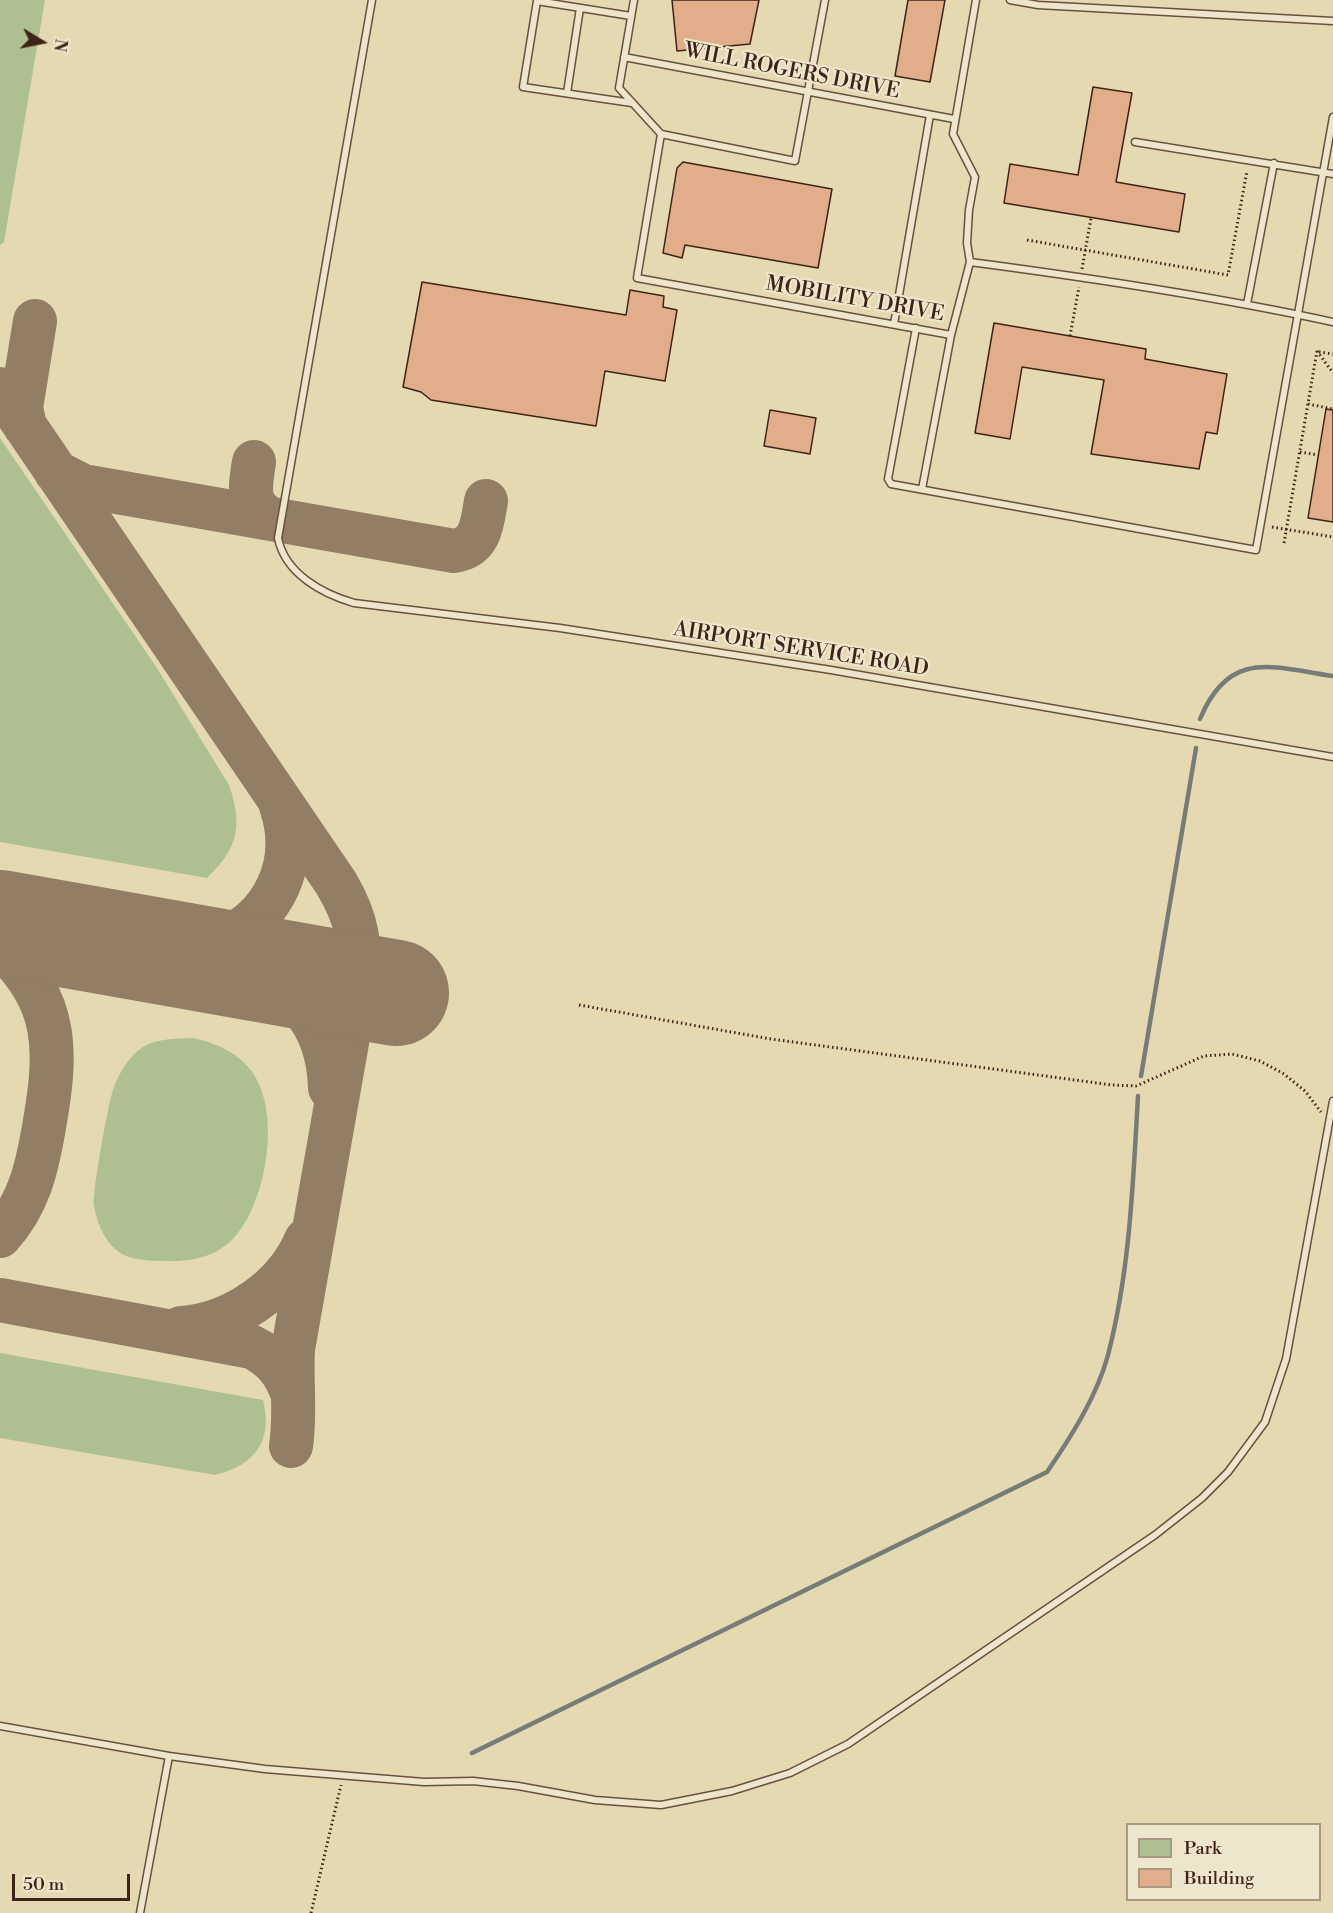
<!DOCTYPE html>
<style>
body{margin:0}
#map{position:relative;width:1333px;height:1913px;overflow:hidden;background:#e5d9b1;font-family:"Libre Bodoni",serif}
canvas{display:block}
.legend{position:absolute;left:1126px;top:1823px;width:195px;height:78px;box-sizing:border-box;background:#eee6cc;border:2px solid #a89884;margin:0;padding:8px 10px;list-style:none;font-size:18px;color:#3f2318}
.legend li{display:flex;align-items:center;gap:12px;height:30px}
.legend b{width:30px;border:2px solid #a89884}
.north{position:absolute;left:12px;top:12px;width:60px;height:60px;-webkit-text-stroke:4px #eee6cc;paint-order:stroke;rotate:100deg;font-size:16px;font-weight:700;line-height:24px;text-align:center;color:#3f2318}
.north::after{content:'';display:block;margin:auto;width:21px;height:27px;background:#3f2318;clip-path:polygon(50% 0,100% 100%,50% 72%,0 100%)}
.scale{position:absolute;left:12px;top:1874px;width:118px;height:27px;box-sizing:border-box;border:3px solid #3f2318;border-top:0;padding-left:8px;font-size:18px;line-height:21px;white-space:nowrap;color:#3f2318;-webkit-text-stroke:4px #eee6cc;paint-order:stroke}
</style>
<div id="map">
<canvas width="1333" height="1913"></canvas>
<ul class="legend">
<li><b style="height:16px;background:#aec091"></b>Park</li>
<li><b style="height:16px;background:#e1ad8a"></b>Building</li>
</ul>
<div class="north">N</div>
<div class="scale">50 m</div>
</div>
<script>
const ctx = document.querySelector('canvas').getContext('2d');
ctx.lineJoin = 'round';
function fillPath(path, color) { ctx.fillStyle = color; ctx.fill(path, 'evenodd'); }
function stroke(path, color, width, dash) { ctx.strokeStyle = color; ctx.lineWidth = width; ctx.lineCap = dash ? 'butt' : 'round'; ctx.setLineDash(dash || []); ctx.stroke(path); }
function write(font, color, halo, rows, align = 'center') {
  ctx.font = font + ' "Libre Bodoni",serif'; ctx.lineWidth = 4.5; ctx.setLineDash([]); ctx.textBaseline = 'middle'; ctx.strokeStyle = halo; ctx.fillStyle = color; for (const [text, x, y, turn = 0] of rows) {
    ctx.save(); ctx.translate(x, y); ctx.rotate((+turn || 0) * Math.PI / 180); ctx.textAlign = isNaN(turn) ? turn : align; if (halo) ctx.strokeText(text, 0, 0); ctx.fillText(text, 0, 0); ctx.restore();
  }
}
fillPath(new Path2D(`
 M0 0H45L4 242 0 245Z
 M0 438 157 668 229 785C243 825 238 849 207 878L0 842Z
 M193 1038C215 1043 233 1050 248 1067 284 1106 267 1205 232 1240 213 1258 189 1262 164 1261 153 1261 134 1260 124 1255 107 1247 97 1224 94 1206 92 1193 108 1105 113 1090 118 1075 128 1058 140 1049 155 1038 176 1039 193 1038Z
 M0 1353 263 1400C273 1440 256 1465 215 1475L0 1438Z`), '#aec091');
stroke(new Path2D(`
 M1200 719C1229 649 1272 667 1333 676
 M1141 1076 1196 748
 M472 1753 1047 1472C1071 1437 1097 1396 1108 1355 1130 1270 1133 1183 1138 1096`), '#767c77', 4.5);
stroke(new Path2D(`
 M0 389 336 883C358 920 361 943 357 986L293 1349C291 1382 296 1413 291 1446
 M25 426 21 408 35 321
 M254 462C250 487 245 510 275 520
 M56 472 83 486 454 551C481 547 482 524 486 501
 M0 947C60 1000 57 1054 44 1127 37 1168 29 1204 0 1236
 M161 951C181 949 201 947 220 940 275 919 300 861 281 806
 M226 963C290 984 328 1017 330 1088
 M0 1300 252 1347C274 1358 285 1372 293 1395
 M181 1328C233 1325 286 1288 306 1240`), '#927e64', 44);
stroke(new Path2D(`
 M0 923 396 993`), '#927e64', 106);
const building = new Path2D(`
 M672 0H759L750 44 677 51Z
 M908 0H945L930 82 895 76Z
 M1093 87 1132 93 1116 182 1185 194 1179 232 1004 203 1010 164 1078 175Z
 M683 162 832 189 818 268 685 245 682 258 663 253 677 168Z
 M422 282 626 315 630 290 664 296 663 307 677 310 665 381 605 371 596 426 431 400 421 392 403 387Z
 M994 323 1146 349 1145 359 1227 374 1217 434 1206 432 1199 469 1091 454 1104 380 1022 367 1010 439 975 433Z
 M1326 409 1333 410V522L1308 518Z
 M770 410 816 418 810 454 764 446Z`);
fillPath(building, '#e1ad8a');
stroke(building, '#3f2318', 1.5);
const lane = new Path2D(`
 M372 0 278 538C285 574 323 594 354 603L560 628 831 670 1333 757
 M634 0 619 88 661 134 637 278 951 335 970 262C1092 278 1213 296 1333 322
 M1010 0 1038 5 1333 21
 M631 16 537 1 523 87 632 103
 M624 57 954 119
 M567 93 580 8
 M661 134 795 161 825 0
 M1135 142 1333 174
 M970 262 967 243 969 210 975 177 953 134 976 0
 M1247 304 1274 163
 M894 324 930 115
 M916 328 888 479 891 484 1256 550 1333 117
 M922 489 951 335
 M0 1726 169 1756 265 1769 424 1782 473 1781 518 1786 595 1800 661 1805 732 1791 790 1773 848 1744 1155 1535 1202 1498 1228 1472 1265 1422 1286 1359 1333 1101
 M140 1913 169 1756`);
stroke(lane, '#68503e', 9);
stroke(new Path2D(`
 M1027 240 1228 275 1247 171
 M1082 269 1091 218
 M1070 336 1079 287
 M1317 351 1333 373
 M1319 352 1333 354
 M1308 404 1333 409
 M1300 452 1318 455
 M1272 527 1333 537
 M1284 543 1317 351
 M579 1005 771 1039 1112 1085 1136 1086 1204 1056 1232 1054 1260 1061 1284 1074 1305 1091 1321 1112
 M311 1913 341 1785`), '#3f2318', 3, [1.5, 3]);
stroke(lane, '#eee6cc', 6);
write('21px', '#3f2318', '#eee6cc', [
 ["WILL ROGERS DRIVE",792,72,11],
 ["MOBILITY DRIVE",855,300,10],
 ["AIRPORT SERVICE ROAD",801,650,9]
]);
</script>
